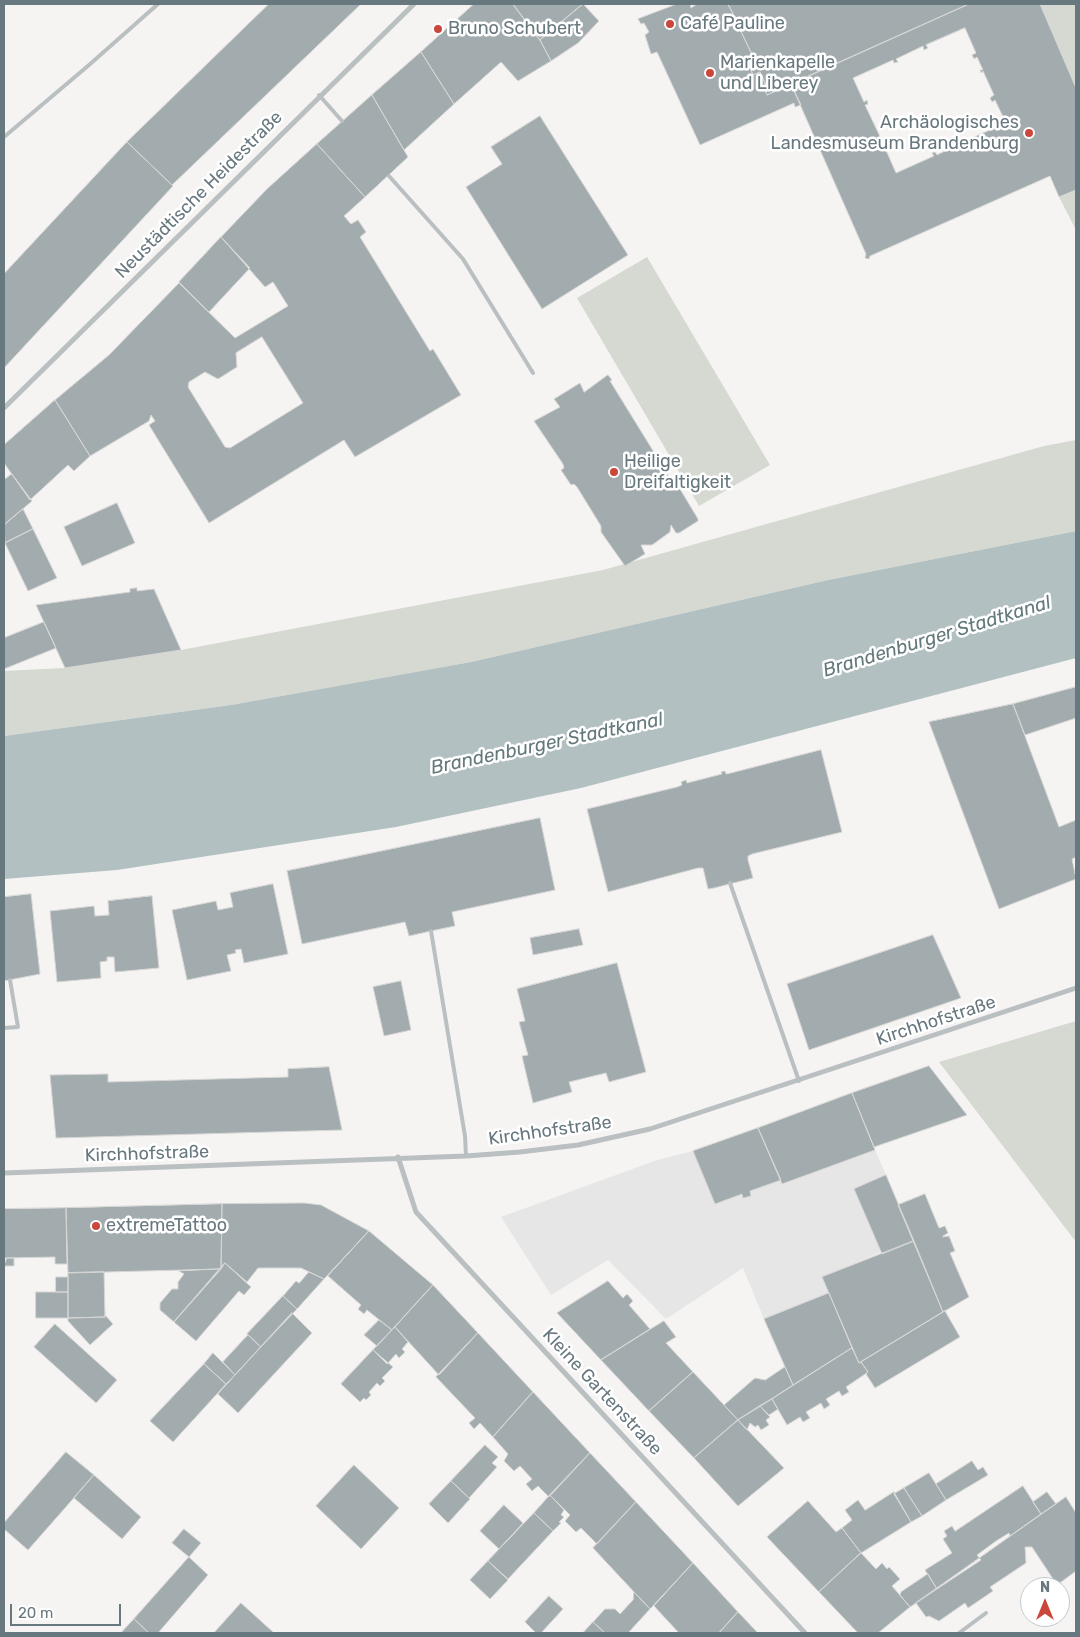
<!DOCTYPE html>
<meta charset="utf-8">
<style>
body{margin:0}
#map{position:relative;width:1080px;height:1637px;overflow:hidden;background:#f5f4f2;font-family:Rubik,sans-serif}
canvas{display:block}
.frame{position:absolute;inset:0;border:5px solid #68787f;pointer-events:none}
.north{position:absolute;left:1020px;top:1577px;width:50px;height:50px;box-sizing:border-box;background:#fff;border:1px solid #c3c9cc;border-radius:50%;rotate:0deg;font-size:14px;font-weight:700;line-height:20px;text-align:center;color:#68787f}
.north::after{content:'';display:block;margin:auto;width:18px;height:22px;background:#cb473b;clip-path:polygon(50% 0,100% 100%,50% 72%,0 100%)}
.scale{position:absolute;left:10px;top:1604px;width:111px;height:22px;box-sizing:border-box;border:2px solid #68787f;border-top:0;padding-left:6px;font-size:15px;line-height:18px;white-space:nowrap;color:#68787f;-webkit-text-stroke:4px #fff;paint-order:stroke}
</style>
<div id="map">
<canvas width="1080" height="1637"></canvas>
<div class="frame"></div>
<div class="north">N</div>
<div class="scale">20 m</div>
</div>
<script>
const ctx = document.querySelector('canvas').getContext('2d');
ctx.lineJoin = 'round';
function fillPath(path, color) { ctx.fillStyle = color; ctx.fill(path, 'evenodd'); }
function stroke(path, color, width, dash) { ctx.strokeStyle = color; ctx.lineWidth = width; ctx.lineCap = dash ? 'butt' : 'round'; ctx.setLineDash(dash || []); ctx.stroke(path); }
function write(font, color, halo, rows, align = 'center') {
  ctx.font = font + ' Rubik,sans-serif'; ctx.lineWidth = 5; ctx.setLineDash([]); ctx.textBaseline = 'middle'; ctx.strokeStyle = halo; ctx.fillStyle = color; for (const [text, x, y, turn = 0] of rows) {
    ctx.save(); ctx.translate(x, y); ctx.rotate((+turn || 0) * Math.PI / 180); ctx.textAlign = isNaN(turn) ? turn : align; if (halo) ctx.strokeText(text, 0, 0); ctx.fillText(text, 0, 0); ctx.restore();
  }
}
fillPath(new Path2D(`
 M758 1128 782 1184 875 1150 886 1175 854 1189 881 1252 822 1277 829 1293 764 1319 743 1268 666 1319 608 1260 551 1295 501 1217 657 1160 693 1151Z`), '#e5e6e5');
fillPath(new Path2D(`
 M1040 4H1076V88Z
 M1076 190V230L1059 197Z
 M647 257 770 465 699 506 577 298Z
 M1076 440V531L828 580 471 662 231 705 4 736V671L65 668 181 650 603 570 1044 446Z
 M1076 1021V1242L939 1062Z`), '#d5d9d1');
fillPath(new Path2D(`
 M1076 531V658L581 788 396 827 117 870 4 879V736L231 705 471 662 828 580Z`), '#b3c0c2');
const building = new Path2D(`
 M269 4H361L172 185 127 142Z
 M474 4H513L540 40 551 61 518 81 501 62 454 104 421 52Z
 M513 4H583L540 40Z
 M583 4 599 21 578 43 551 61 540 40Z
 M677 4H690L691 8 697 4H728L733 14 726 17 728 22 735 19 758 67 751 70 753 75 760 72 767 88 765 89 767 95 791 84 801 105 795 107 794 103 700 145 657 52 651 54 645 35 649 32 644 23 641 24 638 19Z
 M728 4H969L767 95 765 89 767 88 760 72 753 75 751 70 758 67 735 19 728 22 726 17 733 14Z
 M969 4H1040L1076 88V190L1059 197 1050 176 870 256 869 259 865 258 866 254 791 84ZM965 28 976 53 972 55 974 59 977 57 983 70H980L981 73 983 71 994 95 990 98 992 102 995 100 1006 123 951 147 950 145 947 146 949 149 937 155 935 152 932 153 934 156 896 173 885 148 888 147 886 144 884 145 865 105 868 104 867 100 864 102 853 78 893 60 894 63 898 62 896 59 923 46 924 50 928 48 926 45Z
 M421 52 454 104 404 150 372 95Z
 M372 95 408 157 365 197 317 144Z
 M540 116 628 255 542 309 466 187 502 164 491 147Z
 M127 142 173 186 4 368V274Z
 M317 144 365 197 344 216 351 224 358 220 366 232 360 237 430 351 433 349 461 395 355 457 344 440 209 523 149 425 155 421 151 415 149 421 90 456 55 400 109 355 179 283 235 338 288 306 273 282 265 287 221 237 267 189ZM262 337 303 403 230 448 225 447 188 387 189 382 205 372 218 379 237 367 236 353Z
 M221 237 250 268 209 312 179 282Z
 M608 375 612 380 610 381 660 462 672 482 677 484 698 519V521L679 533H676L671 525 670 532 659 540 652 545H641L645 554 625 566 601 532V526L577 487 574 484 571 485 561 470 564 468 563 464 534 421 560 407 554 399 580 383 584 392Z
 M55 400 90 456 74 471 68 465 30 500 4 463V445Z
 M12 474 32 501 4 525V480Z
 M117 503 135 543 82 566 64 527Z
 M23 509 33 529 5 543 4 525Z
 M33 529 57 578 28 591 5 543Z
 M137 588V591L154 589 181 650 65 668 36 605 130 592V589Z
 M44 622 56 648 4 669V638Z
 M1076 687V718L1025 735 1013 704Z
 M1013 704 1059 827 1076 820V857L1072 859 1076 879 999 909 929 722Z
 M821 750 842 832 752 854 748 856V860L753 878 714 888 708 889 703 868H698L608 892 587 809 677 787 682 785 681 782 686 780 687 783 722 774 721 772 725 771 726 774 731 773Z
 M540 818 555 890 452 912 455 926 431 931 409 936 405 922 302 944 287 871Z
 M273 884 288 954 244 963 241 949 235 950 236 953 227 955 231 971 187 980 172 910 216 901 218 910 233 907 230 893Z
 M31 894 40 974 4 981V897Z
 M152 896 159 968 115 972 114 957H107V961L100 962 101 978 57 982 50 911 94 906 95 916 109 915 108 901Z
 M579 929 583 945 533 955 530 938Z
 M933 935 961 998 809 1050 787 984Z
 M617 963 646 1072 609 1082 606 1073 569 1082 572 1092 533 1103 522 1056 528 1055 519 1022 525 1021 517 989Z
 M401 981 411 1030 384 1036 373 987Z
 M929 1066 967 1115 874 1147 852 1093Z
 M329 1067 342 1130 56 1138 50 1075 108 1074V1082L288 1077V1069Z
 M852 1093 875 1150 782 1184 758 1128Z
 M758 1128 781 1180 750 1191 751 1196 743 1198 742 1194 715 1204 693 1151Z
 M886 1175 914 1241 882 1254 854 1189Z
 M925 1194 939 1228 945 1226 948 1233 943 1236V1237L949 1236 955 1251 950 1253 969 1297 943 1312 898 1205Z
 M304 1203 321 1205 369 1231 324 1279 301 1268H258L247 1282 225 1263 221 1269 222 1204Z
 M222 1204 221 1269 68 1273 66 1208Z
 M66 1208 67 1264H55V1257L4 1258V1209Z
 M369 1231 433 1285 392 1330 367 1310 364 1314 358 1309 361 1305 328 1276Z
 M914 1241 943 1312 859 1363 822 1277Z
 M7 1258H14V1266H4Z
 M225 1263 251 1287 244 1295 239 1291 196 1341 174 1322Z
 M221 1269 174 1322 160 1310V1303L172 1289H178V1282L184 1274 179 1271Z
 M104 1272 105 1317 68 1318V1273Z
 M309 1272 324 1279 297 1309 283 1296 296 1281 299 1283Z
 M56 1277H68V1292H56Z
 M608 1281 623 1298 627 1294 633 1301 629 1305 650 1329 601 1360 557 1313Z
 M433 1285 478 1333 439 1375 395 1327Z
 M36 1292H68V1318H36Z
 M829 1293 852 1348 793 1385 764 1319Z
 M283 1296 297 1309 261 1347 247 1334Z
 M945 1311 960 1337 875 1388 866 1374 868 1372 861 1362Z
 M292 1313 312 1333 238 1413 218 1394Z
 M105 1315 113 1324 90 1345 68 1321V1318L105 1317Z
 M379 1320 392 1330 377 1346 364 1335Z
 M664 1321 676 1337 666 1343 693 1372 649 1411 601 1360Z
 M55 1324 117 1380 96 1403 34 1347Z
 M395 1327 408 1342 402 1349 405 1352 399 1358 396 1354 387 1364 373 1350Z
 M478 1333 533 1392 493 1437 480 1423 474 1429 469 1423 475 1418 436 1377Z
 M248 1335 261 1347 235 1375 223 1362Z
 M852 1348 859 1363 861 1362 868 1372 846 1387 849 1392 842 1396 839 1391 826 1399 830 1405 824 1409 821 1403 806 1412 810 1418 803 1422 800 1417 787 1425 772 1399Z
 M373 1350 393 1367 382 1378 385 1381 380 1386 377 1383 369 1392 371 1395 366 1400 364 1398 360 1402 341 1384Z
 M213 1353 235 1375 226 1384 204 1364Z
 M204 1364 226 1384 173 1442 150 1421Z
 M785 1367 793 1385 772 1399 738 1420 724 1405 755 1378 765 1380Z
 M693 1372 738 1420 694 1458 649 1411Z
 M533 1392 590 1453 549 1497 538 1486 532 1491 526 1484 532 1479 520 1466 514 1471 504 1461 508 1454 493 1437Z
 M772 1399 778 1409 769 1415 760 1406Z
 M760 1406 770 1417 766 1420 769 1425 761 1430 758 1425 755 1427 750 1423 747 1430 738 1420Z
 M738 1420 784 1468 738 1506 694 1458Z
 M485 1445 498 1457 492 1463 497 1467 469 1498 451 1481Z
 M66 1452 94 1475 28 1550 4 1529V1523Z
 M590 1453 636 1502 597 1544 581 1528 576 1532 565 1521 570 1515 550 1495Z
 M972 1461 978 1470 983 1467 988 1475 946 1500 936 1484Z
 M354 1465 399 1508 361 1549 316 1506Z
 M929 1473 946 1500 922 1516 904 1488Z
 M94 1475 141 1517 122 1539 74 1498Z
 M451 1481 470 1499 448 1523 429 1504Z
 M1023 1486 1041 1514 1010 1536 1009 1533 996 1541 977 1555 981 1560 937 1589 925 1570 952 1553 943 1539 947 1536 944 1531 952 1526 955 1531Z
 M904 1488 922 1516 911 1522 894 1494Z
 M894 1492 911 1522 861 1553 842 1528 852 1520 845 1510 858 1500 865 1510Z
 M1047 1492 1056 1504 1041 1514 1033 1502Z
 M550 1495 564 1510 561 1515 564 1517 559 1522 561 1523 553 1531 534 1513Z
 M1066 1497 1076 1513V1571L1057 1585 1032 1547H1025L1026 1563 990 1587 993 1591 968 1608 965 1603 939 1621 929 1616 926 1617 916 1603Z
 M808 1501 836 1532 842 1528 861 1553 819 1592 767 1537Z
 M636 1502 693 1563 650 1609 593 1548Z
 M504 1505 523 1523 499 1549 480 1531Z
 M534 1513 553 1531 508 1579 488 1561Z
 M184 1529 201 1543 189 1557 172 1543Z
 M861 1553 876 1569 882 1563 887 1569 889 1567 900 1579 892 1586 910 1607 878 1633H858L819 1592Z
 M189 1557 208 1575 158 1633H149L134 1619Z
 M488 1561 508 1580 490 1599 470 1580Z
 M693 1563 738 1612 719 1633H679L654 1606Z
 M928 1574 937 1589 910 1607 900 1595 901 1592Z
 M634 1592 650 1609 628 1633H605L593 1622 605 1609H615L620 1614 633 1600Z
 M549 1596 563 1609 541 1633H536L525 1622Z
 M241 1603 273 1632 272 1633H214Z
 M738 1612 758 1633H719Z
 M134 1619 149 1633H121Z
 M593 1622 605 1633H583Z`);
fillPath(building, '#a2abae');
stroke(building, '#d6d6d4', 1);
stroke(new Path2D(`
 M319 95 342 121
 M4 137 89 65 158 4
 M389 176 463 259 533 373
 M730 883 799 1081
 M431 931 465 1136 466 1156
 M4 1028 18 1027 10 980
 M959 1633 986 1613`), '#babfc1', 4);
stroke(new Path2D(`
 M4 408 414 4
 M398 1157 416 1212 805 1633
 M4 1173 466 1156 520 1152 578 1145 650 1129 1076 988`), '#babfc1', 5);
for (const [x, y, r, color] of [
 [670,24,5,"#cb473b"],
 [438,29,5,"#cb473b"],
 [710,73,5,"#cb473b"],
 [1029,133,5,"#cb473b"],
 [614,472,5,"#cb473b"],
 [96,1226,5,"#cb473b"]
]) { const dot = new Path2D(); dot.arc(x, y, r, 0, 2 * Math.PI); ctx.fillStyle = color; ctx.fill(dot); stroke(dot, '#fff', 2); }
write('18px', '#68787f', '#fff', [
 ["Café Pauline",680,24],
 ["Bruno Schubert",448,29],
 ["Marienkapelle",720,63],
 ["und Liberey",720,84],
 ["Archäologisches",1019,123,"right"],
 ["Landesmuseum Brandenburg",1019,144,"right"],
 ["Heilige",624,462],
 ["Dreifaltigkeit",624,483],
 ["extremeTattoo",106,1226]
], 'left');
write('18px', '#68787f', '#fff', [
 ["Neustädtische Heidestraße",199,195,-45],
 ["Kirchhofstraße",936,1021,-18],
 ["Kirchhofstraße",550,1131,-8],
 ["Kirchhofstraße",147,1154,-2],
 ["Kleine Gartenstraße",602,1392,47]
]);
write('italic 19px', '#63797b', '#fff', [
 ["Brandenburger Stadtkanal",937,637,-17],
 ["Brandenburger Stadtkanal",547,744,-12]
]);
</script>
